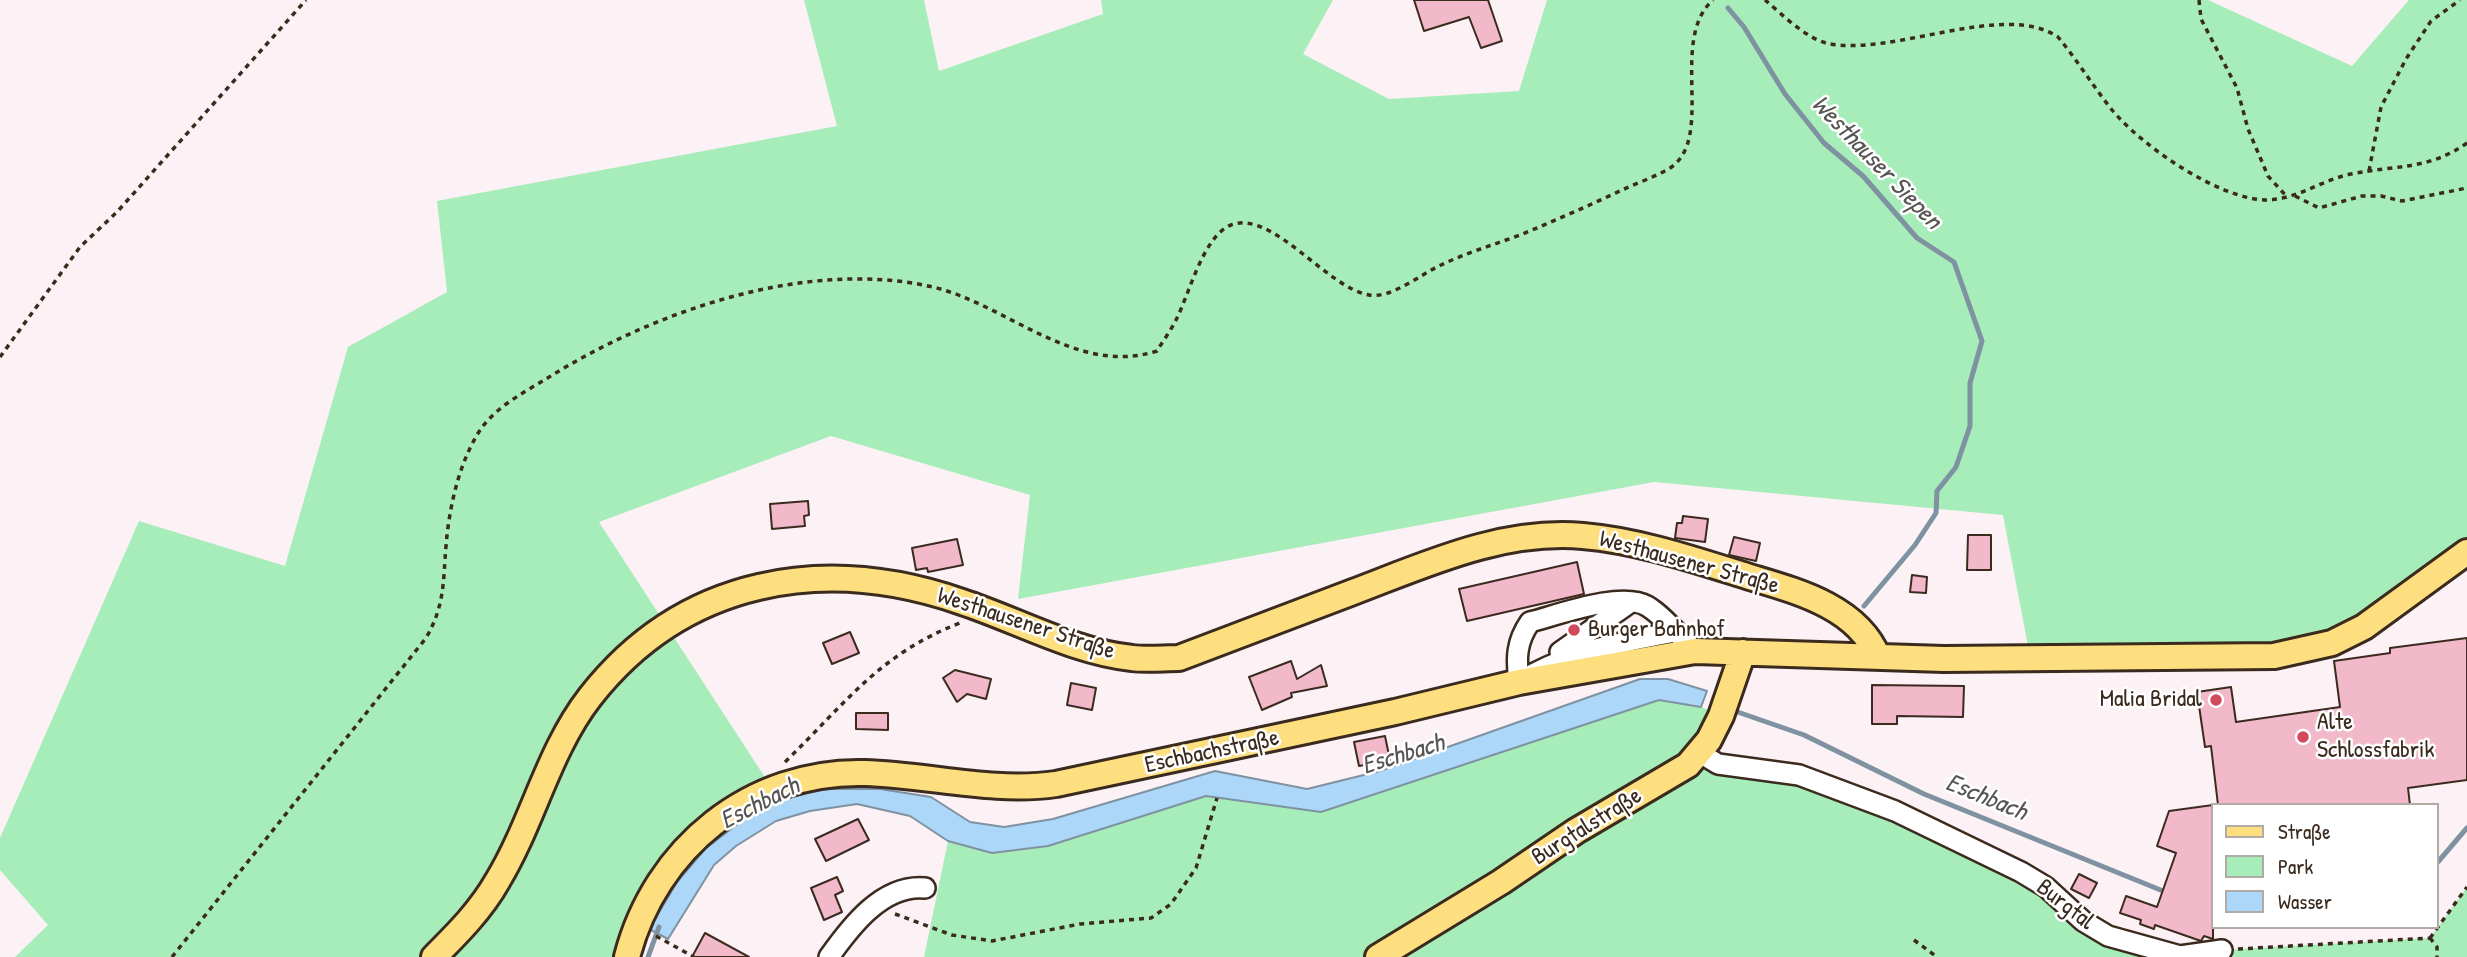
<!DOCTYPE html>
<meta charset="utf-8">
<style>
body{margin:0}
#map{position:relative;width:2467px;height:957px;overflow:hidden;background:#fcf1f5;font-family:"Patrick Hand",sans-serif}
canvas{display:block}
.legend{position:absolute;left:2211px;top:803px;width:228px;height:126px;box-sizing:border-box;background:#fff;border:2px solid #b1aaa5;margin:0;padding:9px 12px;list-style:none;font-size:21px;color:#3b2a1e}
.legend li{display:flex;align-items:center;gap:14px;height:35px}
.legend b{width:35px;border:2px solid #b1aaa5}
</style>
<div id="map">
<canvas width="2467" height="957"></canvas>
<ul class="legend">
<li><b style="height:9px;background:#fedf80"></b>Straße</li>
<li><b style="height:19px;background:#a7edb9"></b>Park</li>
<li><b style="height:19px;background:#acd7f8"></b>Wasser</li>
</ul>
</div>
<script>
const ctx = document.querySelector('canvas').getContext('2d');
ctx.lineJoin = 'round';
function fillPath(path, color) { ctx.fillStyle = color; ctx.fill(path, 'evenodd'); }
function stroke(path, color, width, dash) { ctx.strokeStyle = color; ctx.lineWidth = width; ctx.lineCap = dash ? 'butt' : 'round'; ctx.setLineDash(dash || []); ctx.stroke(path); }
function write(font, color, halo, rows, align = 'center') {
  ctx.font = font + ' "Patrick Hand",sans-serif'; ctx.lineWidth = 5; ctx.setLineDash([]); ctx.textBaseline = 'middle'; ctx.strokeStyle = halo; ctx.fillStyle = color; for (const [text, x, y, turn = 0] of rows) {
    ctx.save(); ctx.translate(x, y); ctx.rotate((+turn || 0) * Math.PI / 180); ctx.textAlign = isNaN(turn) ? turn : align; if (halo) ctx.strokeText(text, 0, 0); ctx.fillText(text, 0, 0); ctx.restore();
  }
}
fillPath(new Path2D(`
 M804 0H924L939 71 1103 14 1101 0H1333L1303 54 1389 99 1519 91 1547 0H2208L2352 66 2409 0H2467V538L2346 629 2292 645 2028 646 2003 515 1654 482 1018 599 1030 495 831 436 599 522 768 782 721 803 676 841 650 872 631 904 618 957H15L48 925 0 870V838L139 521 285 566 348 347 447 292 437 201 837 126Z
 M1659 700 1701 707 1721 716 1700 753 1799 775 2021 872 2146 949 2222 950 2430 938 2467 887V957H924L948 841 992 853 1048 846 1206 796 1321 812Z`), '#a7edb9');
const water = new Path2D(`
 M1640 679H1668L1707 691 1701 707 1659 700 1321 812 1206 796 1048 846 992 853 948 841 910 816 857 804 810 811 776 821 736 846 714 865 668 939 649 929 677 882 705 849 744 819 787 797 827 789H880L931 797 970 822 1004 827 1053 819 1215 771 1307 789 1380 771Z`);
fillPath(water, '#acd7f8');
stroke(water, '#7f92a1', 2);
stroke(new Path2D(`
 M1728 8 1744 27 1785 94 1824 143 1863 176 1917 238 1954 262 1982 341 1970 383V426L1956 467 1937 491 1936 513 1915 545 1864 606
 M1729 709 1804 735 1924 794 2168 893
 M2437 863 2467 828
 M648 957 659 927`), '#7f92a1', 5);
const building = new Path2D(`
 M1414 0H1488L1502 41 1481 48 1469 17 1424 31Z
 M808 501 809 515 804 516 805 526 772 529 770 504Z
 M1683 516 1708 519 1705 542 1675 538 1677 523H1682Z
 M1968 535H1991V570H1967Z
 M1734 537 1760 543 1756 561 1729 555Z
 M957 539 963 565 928 572 927 568 916 570 912 548Z
 M1577 562 1584 594 1467 621 1459 589Z
 M1912 575 1927 577 1926 593 1910 592Z
 M850 632 859 653 832 664 823 643Z
 M2467 638V780L2408 788 2410 805H2218L2211 746 2205 747 2197 692 2231 687 2236 722 2340 707 2334 661 2390 653V648Z
 M1291 661 1297 679 1321 665 1327 686 1291 693 1292 697 1262 710 1249 677Z
 M955 670 991 679 986 699 967 694 957 702 943 678Z
 M1071 683 1096 688 1092 710 1067 705Z
 M1872 685 1964 686 1963 717 1897 716V724H1872Z
 M856 713H888V730L856 729Z
 M1385 736 1390 760 1359 766 1354 742Z
 M2213 805V939L2204 936 2201 941 2155 925 2154 929 2140 924 2141 920 2120 913 2126 896 2157 907 2176 853 2157 846 2169 811Z
 M858 819 869 840 826 861 815 839Z
 M2079 874 2097 883 2089 898 2071 889Z
 M837 877 843 891 835 895 842 912 824 920 811 888Z
 M705 933 749 957H692Z`);
fillPath(building, '#f2b9cb');
stroke(building, '#3b2a1e', 2);
const minor = new Path2D(`
 M1560 652 1631 602
 M1533 674C1581 649 1623 642 1675 632
 M1519 682C1516 659 1516 642 1530 622 1558 615 1621 591 1647 606 1664 616 1680 637 1695 651
 M1700 753 1718 764 1799 775 1895 811 2021 872 2046 887 2083 921 2108 936 2180 956 2222 950
 M829 957C851 926 883 884 925 888`);
const major = new Path2D(`
 M434 957C458 933 481 910 498 880 533 822 548 751 590 697 683 578 824 554 962 602 1017 620 1074 652 1132 658 1147 660 1164 658 1179 658 1237 636 1295 614 1353 592 1427 564 1502 529 1583 536 1641 541 1698 561 1753 578 1800 592 1858 608 1878 657
 M627 957C655 848 751 770 865 773 929 775 993 793 1056 784L1395 712 1519 682 1695 651 1944 659 2274 656 2332 643 2364 627 2467 552
 M1378 957 1501 882 1576 831 1688 765 1709 740 1721 716 1743 652`);
stroke(minor, '#3b2a1e', 24);
stroke(major, '#3b2a1e', 30);
stroke(new Path2D(`
 M1765 0C1782 14 1804 37 1826 43 1891 58 2003 0 2058 37 2077 60 2093 86 2112 110 2142 146 2217 198 2265 200 2297 200 2321 180 2351 174 2396 165 2429 170 2467 143
 M2199 0 2201 19 2237 88 2248 129 2268 176 2288 198
 M2369 171 2381 107 2406 59 2431 21 2460 0
 M2295 196 2319 208 2362 196H2381L2402 201 2467 188
 M0 357 80 247 117 212 306 0
 M785 762C845 704 879 654 960 623
 M895 914 952 935 992 941 1080 924 1151 918 1171 904 1196 868 1217 798
 M656 936 694 957
 M2430 938 2467 887
 M2430 938 2437 947V957
 M1914 940 1937 957
 M2238 949 2430 938
 M172 957 426 638C445 605 443 582 446 546 449 509 458 467 477 435 492 409 521 394 546 379 654 311 806 258 933 287 1008 305 1076 377 1157 351 1163 341 1171 330 1176 320 1189 295 1203 236 1231 225 1272 209 1327 288 1369 295 1391 299 1421 274 1441 265 1466 253 1493 245 1520 235 1554 221 1588 206 1622 190 1637 183 1655 177 1670 168 1716 138 1668 40 1713 0`), '#3b2a1e', 3.5, [5, 5]);
stroke(minor, '#fff', 19);
stroke(major, '#fedf80', 24);
for (const [x, y, r, color] of [
 [1574,630,7,"#d1495b"],
 [2216,700,7,"#d1495b"],
 [2303,737,7,"#d1495b"]
]) { const dot = new Path2D(); dot.arc(x, y, r, 0, 2 * Math.PI); ctx.fillStyle = color; ctx.fill(dot); stroke(dot, '#fff', 2.5); }
write('24px', '#3b2a1e', '#fff', [
 ["Westhausener Straße",1689,563,15],
 ["Westhausener Straße",1026,624,18],
 ["Eschbachstraße",1212,752,-12],
 ["Burgtalstraße",1587,827,-32],
 ["Burgtal",2065,905,38]
]);
write('24px', '#3b2a1e', '#fff', [
 ["Burger Bahnhof",1588,630],
 ["Malia Bridal",2202,700,"right"],
 ["Alte",2317,723],
 ["Schlossfabrik",2317,751]
], 'left');
write('italic 26px', '#575554', '#fff', [
 ["Westhauser Siepen",1876,163,46],
 ["Eschbach",1403,755,-17],
 ["Eschbach",1986,798,22],
 ["Eschbach",760,804,-27]
]);
</script>
